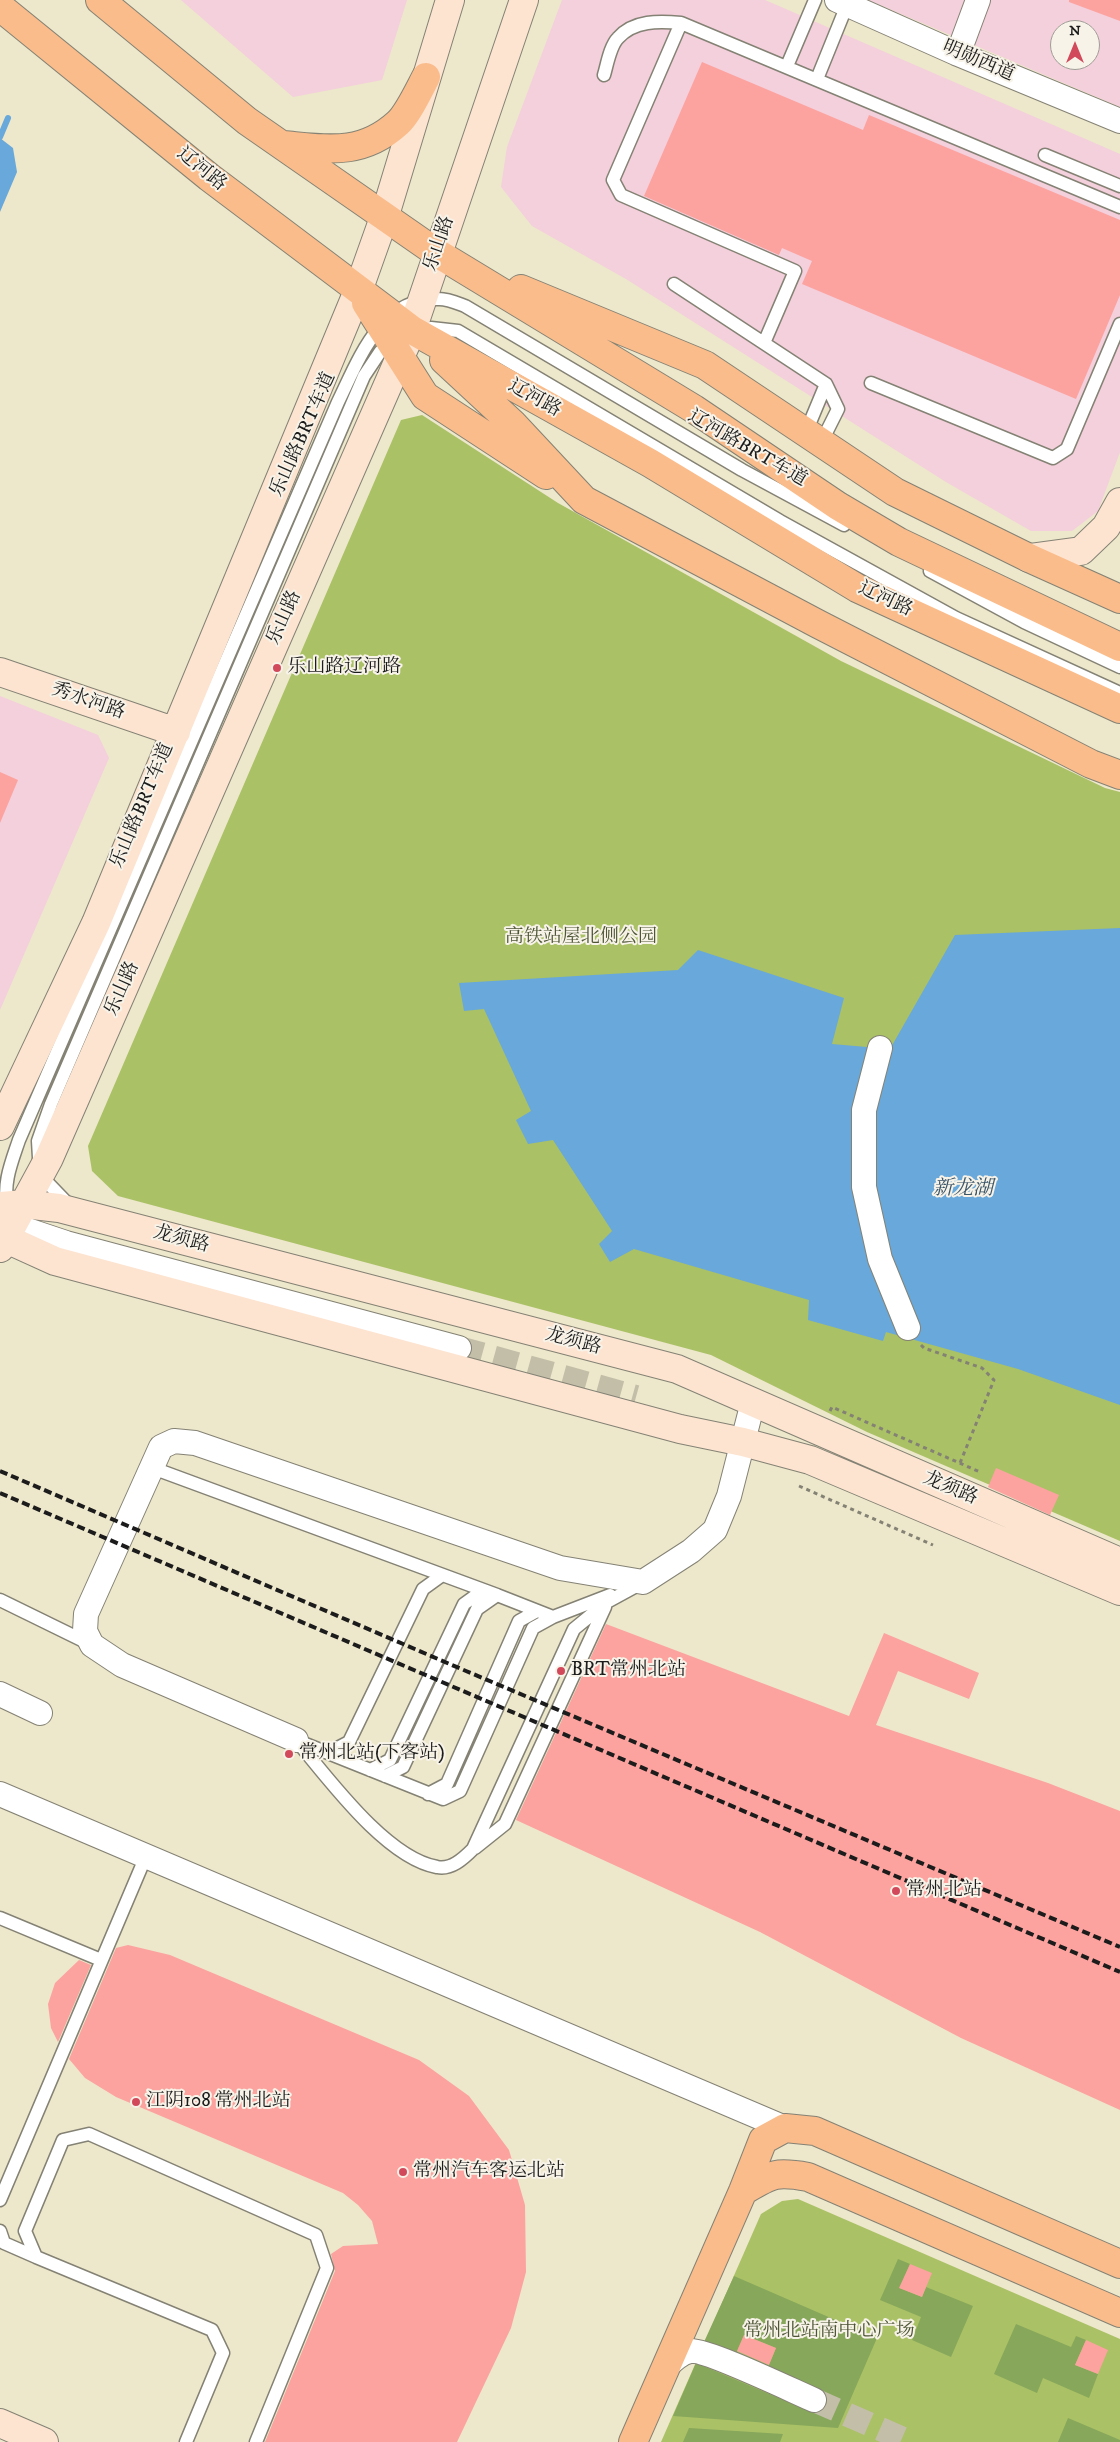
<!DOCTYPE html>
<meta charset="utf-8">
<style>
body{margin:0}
#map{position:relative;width:1120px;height:2442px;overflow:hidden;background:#ede7cb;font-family:"IM FELL DW Pica",serif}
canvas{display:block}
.north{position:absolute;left:1050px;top:20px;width:50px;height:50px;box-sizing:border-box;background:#f7f3e8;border:1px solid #9f9d96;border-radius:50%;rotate:0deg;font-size:14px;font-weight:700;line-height:20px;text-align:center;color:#1c1c1c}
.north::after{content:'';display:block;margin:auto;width:18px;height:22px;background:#d1495b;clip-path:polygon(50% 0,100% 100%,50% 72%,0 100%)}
</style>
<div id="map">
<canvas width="1120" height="2442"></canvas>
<div class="north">N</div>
</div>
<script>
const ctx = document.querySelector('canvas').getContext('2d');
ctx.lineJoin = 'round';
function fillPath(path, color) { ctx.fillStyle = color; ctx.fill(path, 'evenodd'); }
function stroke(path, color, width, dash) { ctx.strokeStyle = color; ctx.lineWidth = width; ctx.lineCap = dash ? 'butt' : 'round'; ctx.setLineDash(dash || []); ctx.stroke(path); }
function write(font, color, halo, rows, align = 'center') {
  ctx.font = font + ' "IM FELL DW Pica","Noto Serif SC",serif'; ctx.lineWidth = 4; ctx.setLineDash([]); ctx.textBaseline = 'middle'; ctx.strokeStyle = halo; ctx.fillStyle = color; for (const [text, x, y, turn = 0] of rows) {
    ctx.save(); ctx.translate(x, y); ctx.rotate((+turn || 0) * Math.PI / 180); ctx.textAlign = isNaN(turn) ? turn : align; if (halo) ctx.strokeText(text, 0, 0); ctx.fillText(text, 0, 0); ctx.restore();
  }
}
fillPath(new Path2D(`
 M181 0H407L382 80 293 97Z
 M562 0H765L1120 154V452L1098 511 1072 531H1031L946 482 626 279 532 226 501 187 507 147Z
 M868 0H1120V107ZM1060 30H1090V60H1060Z
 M0 696 98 735 109 758 0 1010Z`), '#f4cfdc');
fillPath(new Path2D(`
 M422 415 558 503 841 661 1105 788 1120 792V1541L867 1432 711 1355 118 1196 92 1171 88 1146 401 420Z
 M798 2199 1120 2339V2442H661L761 2214 782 2201Z`), '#aac166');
fillPath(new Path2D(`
 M898 2259 910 2264 900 2288 922 2297 926 2287 973 2306 951 2357 912 2340 921 2317 880 2300Z
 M734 2276 877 2338 838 2428 673 2416 696 2363 812 2412 822 2391 768 2367 776 2348 744 2335 736 2354 704 2342Z
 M1016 2324 1071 2347 1076 2336 1086 2340 1075 2365 1098 2374 1089 2398 1043 2378 1037 2393 994 2374Z
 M1068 2418 1120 2440V2442H1058Z
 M689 2428 783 2434 780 2442H683Z`), '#87a75b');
fillPath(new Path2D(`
 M0 138 13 148 17 172 0 212Z
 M1120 928V1405L1018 1369 886 1332 883 1341 808 1320 809 1300 634 1249 610 1262 599 1244 612 1231 553 1140 528 1144 516 1120 531 1111 484 1009 464 1011 459 983 678 970 698 950 844 998 832 1044 890 1049 955 935Z`), '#68a8db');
stroke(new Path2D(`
 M0 137 8 118`), '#68a8db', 6);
fillPath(new Path2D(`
 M1069 0H1120V21L1069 2Z
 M702 62 863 130 869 115 1120 220V295L1076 399 802 284 812 261 782 248 779 255 644 196Z
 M0 772 18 780 0 823Z
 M996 1468 1059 1495 1050 1515 988 1487Z
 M606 1624 849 1716 884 1633 979 1673 969 1699 898 1671 876 1725 1048 1783 1120 1811V2110L961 2038 760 1932 516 1820Z
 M128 1945 170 1955 419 2060 469 2096 509 2150 525 2205 526 2272 511 2328 457 2442H265L335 2271 331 2254 343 2246 378 2244 372 2221 358 2205 343 2193 116 2097 85 2078 69 2059 116 1948Z
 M79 1960 91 1965 58 2042 51 2028 48 2004 55 1983Z
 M910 2264 932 2273 922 2297 899 2288Z
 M744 2335 776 2348 769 2365 737 2351Z
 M1086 2340 1108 2350 1098 2374 1075 2365Z`), '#fca39f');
stroke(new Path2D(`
 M459 1348 636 1397
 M814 2400 910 2442`), '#c3bea8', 24, [24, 12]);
const lane = new Path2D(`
 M681 23 613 180 621 195 795 271 764 343
 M787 66 815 0
 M604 75C607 65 610 46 618 38 634 20 659 21 681 23L1120 207
 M817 79 847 5
 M1045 155 1120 186
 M674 284 826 384 838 409 821 443
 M422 329 431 328 458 331 780 521 956 618 1120 693
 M871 383 1053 458 1067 449 1120 324
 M806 432 826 384
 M930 571 1024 622 1120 667
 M68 1204 40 1175 38 1141 51 1104 364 376 380 352 392 340
 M8 1207C2 1184 12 1161 19 1140L338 402C359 359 381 297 439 299 448 299 457 303 465 306L742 470 844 525
 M150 1467 497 1595
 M0 1600 90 1644
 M296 1740C328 1778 386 1858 437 1867 451 1870 463 1859 473 1849L574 1629 607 1602 640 1584
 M298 1741 443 1799 460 1791 533 1628 553 1617 610 1595
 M328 1753 349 1742 423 1589 441 1576
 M370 1770 390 1760 464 1604 482 1591
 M385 1776 403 1767 477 1609 497 1595 553 1617
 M428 1794 447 1784 519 1621 537 1611
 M475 1848 505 1824 605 1607
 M0 1918 101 1960
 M0 2200 146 1856
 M0 2231 4 2243 36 2257
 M186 2442 223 2353 212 2330 36 2257 25 2231 63 2140 89 2134 316 2235 327 2268 256 2442`);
const street = new Path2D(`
 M837 0 958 54 1120 121
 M958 54 978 0
 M880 1048 864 1110V1187L880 1259 908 1328
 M0 1221 66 1243 459 1348
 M0 1694 40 1713
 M296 1740 122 1665 92 1645 85 1631 86 1614 161 1447 174 1441 195 1443 560 1568 643 1582 691 1551 715 1530 729 1496 753 1402
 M0 1794 785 2128
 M665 2368C672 2361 680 2353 690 2351 706 2349 793 2391 814 2400`);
const secondary = new Path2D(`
 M1029 558 1081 551 1106 527 1120 502
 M0 672 176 732
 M0 1126 96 923 358 291 385 215 450 0
 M0 1206 24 1204 59 1208 677 1369 1120 1562
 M0 1236 55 1261 680 1429 743 1442 810 1460 1120 1591
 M0 1248 49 1158 412 330 524 0
 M0 2423 44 2442`);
const primary = new Path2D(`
 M100 0 247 121 437 253 694 409 838 506 899 542 1120 647
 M0 7 209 177 412 330 650 463 857 588 1120 709
 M284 145C327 149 362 156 398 123 408 114 419 90 426 77
 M521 289 705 365 895 492 1029 558 1120 599
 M366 303 425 396 546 475
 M444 360 513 424 584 500 818 624 1091 764 1120 775
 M743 2191C772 2174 775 2171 808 2177L1120 2313
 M633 2442 743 2191 763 2140 785 2128 815 2131 1120 2264`);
stroke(lane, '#848274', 15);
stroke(street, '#848274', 26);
stroke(secondary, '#848274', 30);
stroke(primary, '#848274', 30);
stroke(new Path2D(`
 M921 1345 924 1348 982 1368 994 1380 960 1463
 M830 1411 832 1407 980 1472
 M799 1486 933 1545`), '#848274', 3, [4, 4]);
stroke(lane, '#fff', 12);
stroke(street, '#fff', 24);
stroke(secondary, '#fde4d1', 28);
stroke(primary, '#fabc8b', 28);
stroke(new Path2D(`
 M0 1471 466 1671 1120 1947
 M0 1493 1120 1972`), '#1c1c1c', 4, [8, 4]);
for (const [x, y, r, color] of [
 [277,668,5,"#d1495b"],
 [561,1671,5,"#d1495b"],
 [289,1754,5,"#d1495b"],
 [896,1891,5,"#d1495b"],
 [136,2102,5,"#d1495b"],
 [403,2172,5,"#d1495b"]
]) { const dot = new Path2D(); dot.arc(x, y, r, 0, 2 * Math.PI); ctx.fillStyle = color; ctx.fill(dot); stroke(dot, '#f7f3e8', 2); }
write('19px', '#1c1c1c', '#f7f3e8', [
 ["明勋西道",978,62,23],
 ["辽河路",201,170,39],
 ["乐山路",440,244,-71],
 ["辽河路",534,399,29],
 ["乐山路BRT车道",304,435,-66],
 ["辽河路BRT车道",747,449,30],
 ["辽河路",885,600,25],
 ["乐山路",285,618,-66],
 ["秀水河路",88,702,19],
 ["乐山路BRT车道",143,806,-67],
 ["乐山路",123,989,-66],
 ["龙须路",181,1240,15],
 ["龙须路",573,1342,15],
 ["龙须路",950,1489,23]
]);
write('19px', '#1c1c1c', '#f7f3e8', [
 ["乐山路辽河路",287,668],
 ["BRT常州北站",571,1671],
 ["常州北站(下客站)",299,1754],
 ["常州北站",906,1891],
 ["江阴108 常州北站",146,2102],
 ["常州汽车客运北站",413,2172]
], 'left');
write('19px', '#4e5636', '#f7f3e8', [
 ["高铁站屋北侧公园",581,938],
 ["常州北站南中心广场",829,2332]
]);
write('italic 20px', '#3a5468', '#f7f3e8', [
 ["新龙湖",963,1190]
]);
</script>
